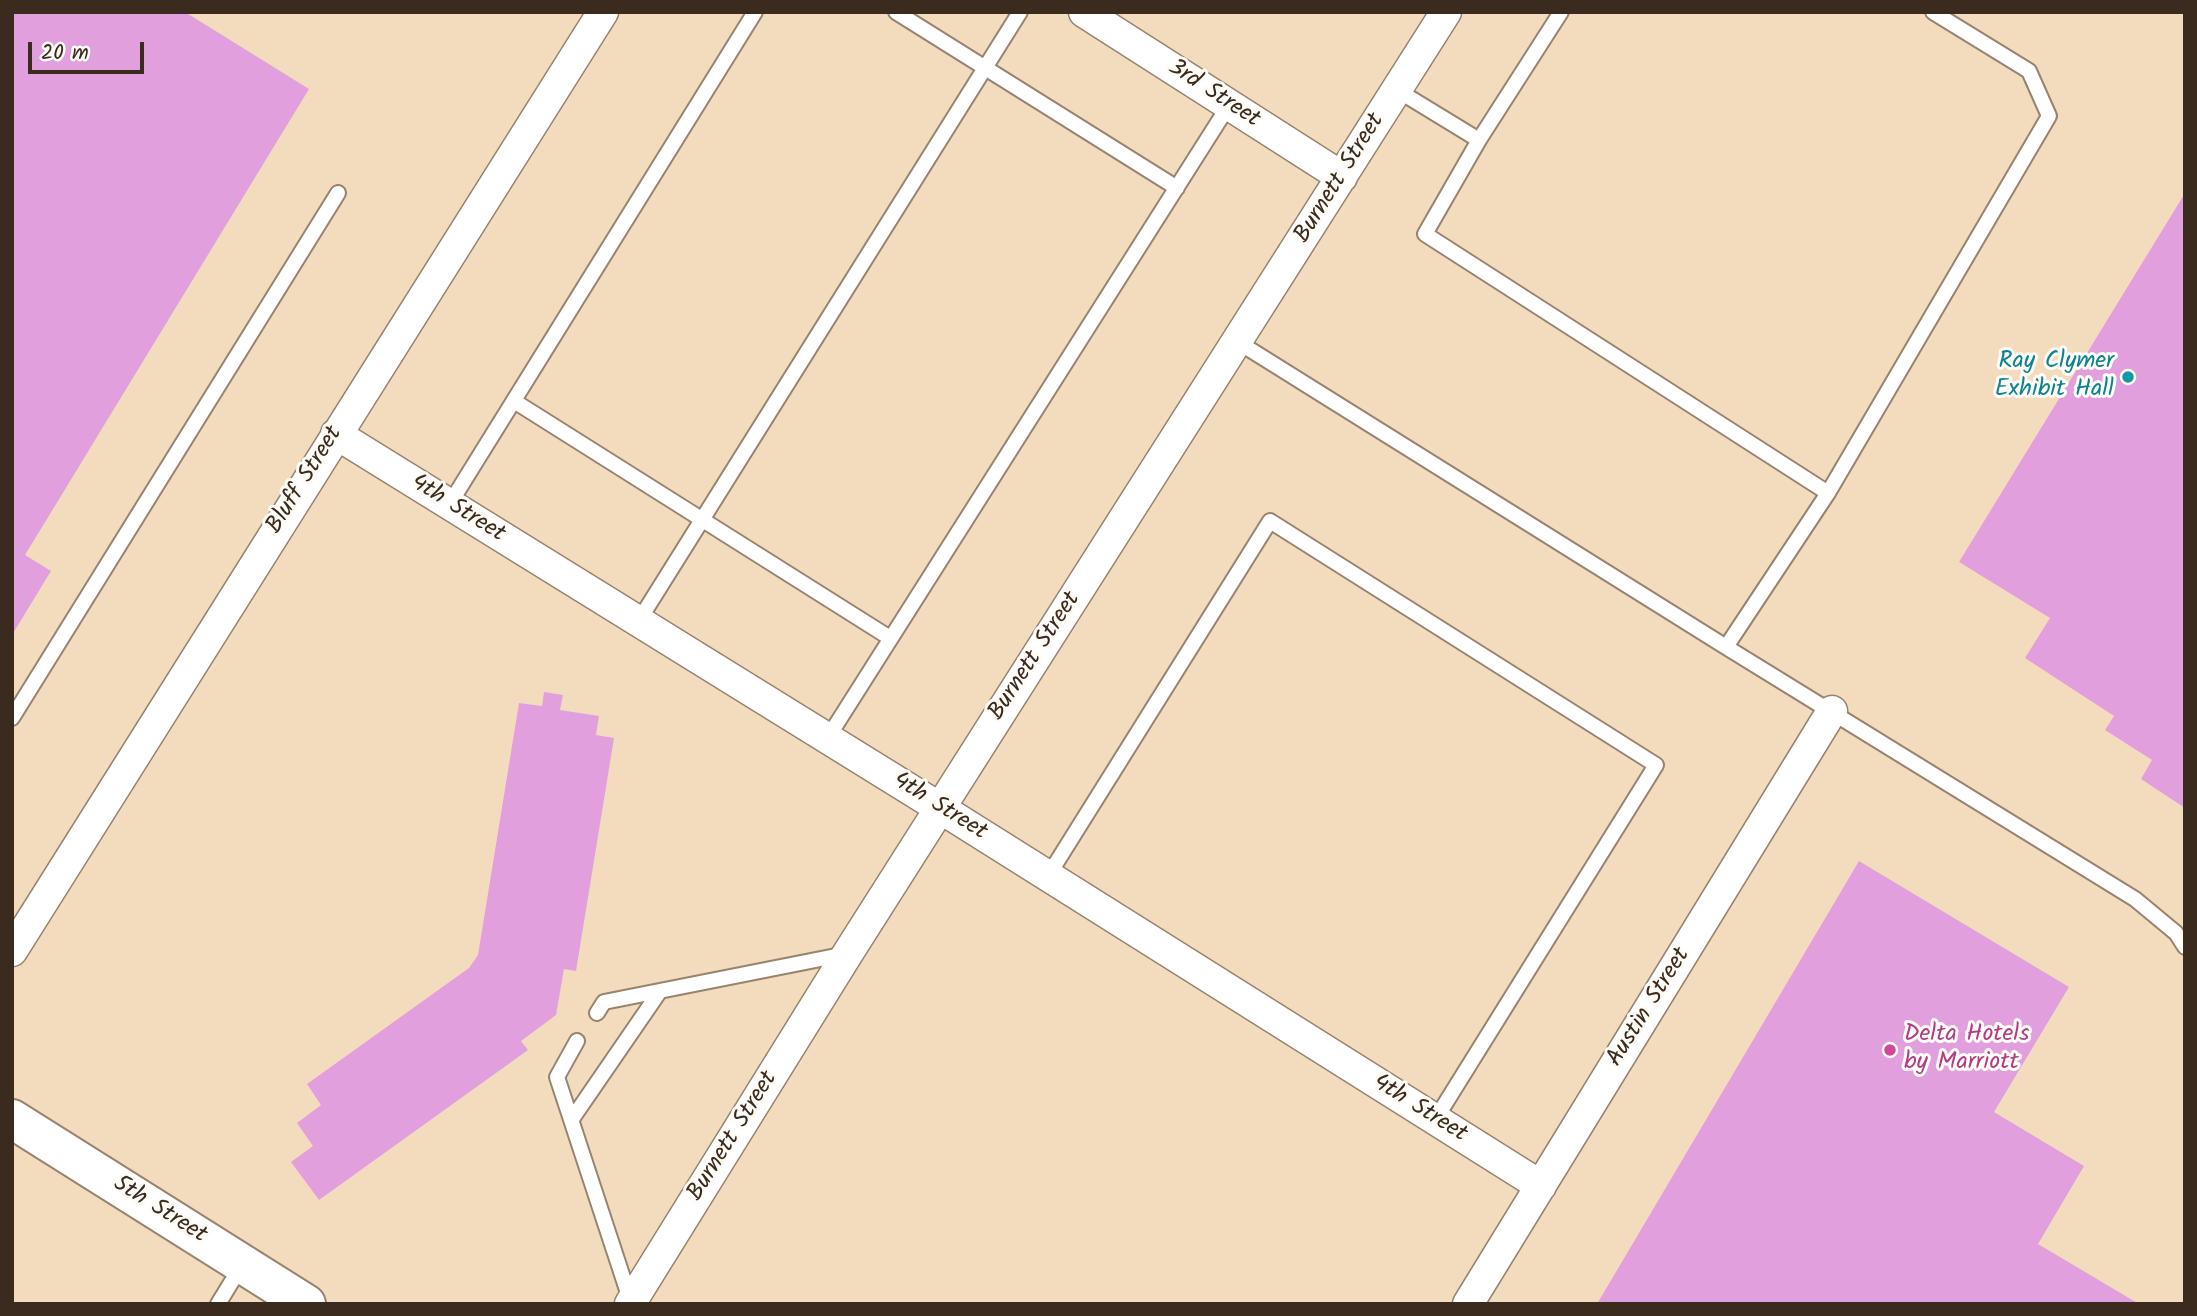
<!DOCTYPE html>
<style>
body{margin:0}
#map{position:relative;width:2197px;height:1316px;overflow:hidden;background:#f3dcbd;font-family:Kalam,sans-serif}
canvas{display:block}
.frame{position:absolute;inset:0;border:14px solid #3b2a1e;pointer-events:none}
.scale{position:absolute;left:28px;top:42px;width:116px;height:32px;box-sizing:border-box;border:4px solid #3b2a1e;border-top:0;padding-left:9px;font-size:21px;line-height:24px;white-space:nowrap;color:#3b2a1e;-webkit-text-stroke:5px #fdfcf7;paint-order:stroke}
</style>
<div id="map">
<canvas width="2197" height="1316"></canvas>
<div class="frame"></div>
<div class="scale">20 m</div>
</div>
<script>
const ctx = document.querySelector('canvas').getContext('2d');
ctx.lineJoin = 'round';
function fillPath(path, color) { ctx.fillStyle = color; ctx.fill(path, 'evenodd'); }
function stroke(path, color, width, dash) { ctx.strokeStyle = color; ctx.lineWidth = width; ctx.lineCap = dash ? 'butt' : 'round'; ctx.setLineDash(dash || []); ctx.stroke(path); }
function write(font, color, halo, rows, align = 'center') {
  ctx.font = font + ' Kalam,sans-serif'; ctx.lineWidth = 6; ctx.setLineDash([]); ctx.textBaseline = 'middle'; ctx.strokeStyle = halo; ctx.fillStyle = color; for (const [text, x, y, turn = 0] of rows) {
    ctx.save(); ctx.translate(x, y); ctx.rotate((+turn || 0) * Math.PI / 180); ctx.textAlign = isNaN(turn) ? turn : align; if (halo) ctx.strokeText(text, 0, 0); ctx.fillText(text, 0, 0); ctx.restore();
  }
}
fillPath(new Path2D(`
 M12 12H185L309 89 25 555 51 571 12 635Z
 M2185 193V808L2141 779 2152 760 2105 730 2114 716 2025 658 2050 618 1959 562Z
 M544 692 563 695 560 710 599 716 596 735 614 738 576 971 564 969 556 1015 521 1041 528 1050 319 1200 291 1162 313 1146 297 1123 321 1105 307 1084 469 968 478 955 519 703 542 706Z
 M1859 861 2069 987 1994 1112 2084 1166 2038 1244 2139 1304H1597Z`), '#e1a0dd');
const service = new Path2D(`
 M896 12 1177 188
 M1561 12 1479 140 1425 234 1828 493
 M1397 90 1479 140
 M1238 342 1726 647 2135 899 2176 933 2185 947
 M514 401 890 638
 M449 505 755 12
 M638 622 1020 12
 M1726 647 1828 493 2049 116 2029 71 1933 12
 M12 718 338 193
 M827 739 1229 105
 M1048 876 1270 521 1656 765 1435 1120
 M597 1013 604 1002 846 954
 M577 1041 557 1077 630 1299
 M572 1119 660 991
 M218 1304 242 1265`);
const minor = new Path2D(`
 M1084 12 1342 177
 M336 434 940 808 1541 1186
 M12 951 603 12
 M630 1304 848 953 1446 12
 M1468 1304 1832 711`);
const secondary = new Path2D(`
 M12 1119 306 1304`);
stroke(service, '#97836e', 18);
stroke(minor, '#97836e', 33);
stroke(secondary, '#97836e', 42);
stroke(service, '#fff', 14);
stroke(minor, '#fff', 30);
stroke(secondary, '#fff', 38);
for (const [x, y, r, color] of [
 [2128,377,7,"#0f9aa8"],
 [1890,1050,7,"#d1479c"]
]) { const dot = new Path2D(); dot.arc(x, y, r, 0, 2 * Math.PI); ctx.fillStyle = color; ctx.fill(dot); stroke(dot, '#fdfcf7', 2.5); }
write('24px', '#3b2a1e', '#fdfcf7', [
 ["3rd Street",1213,95,33],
 ["Burnett Street",1341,179,-58],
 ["Bluff Street",306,481,-58],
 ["4th Street",457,510,32],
 ["Burnett Street",1036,657,-57],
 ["4th Street",939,808,32],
 ["Austin Street",1650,1008,-58],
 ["4th Street",1419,1110,32],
 ["Burnett Street",734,1137,-58],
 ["5th Street",159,1211,32]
]);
write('24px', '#0d838f', '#fdfcf7', [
 ["Ray Clymer",2114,363],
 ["Exhibit Hall",2114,391]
], 'right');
write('24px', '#b23c85', '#fdfcf7', [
 ["Delta Hotels",1904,1036],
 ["by Marriott",1904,1064]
], 'left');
</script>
